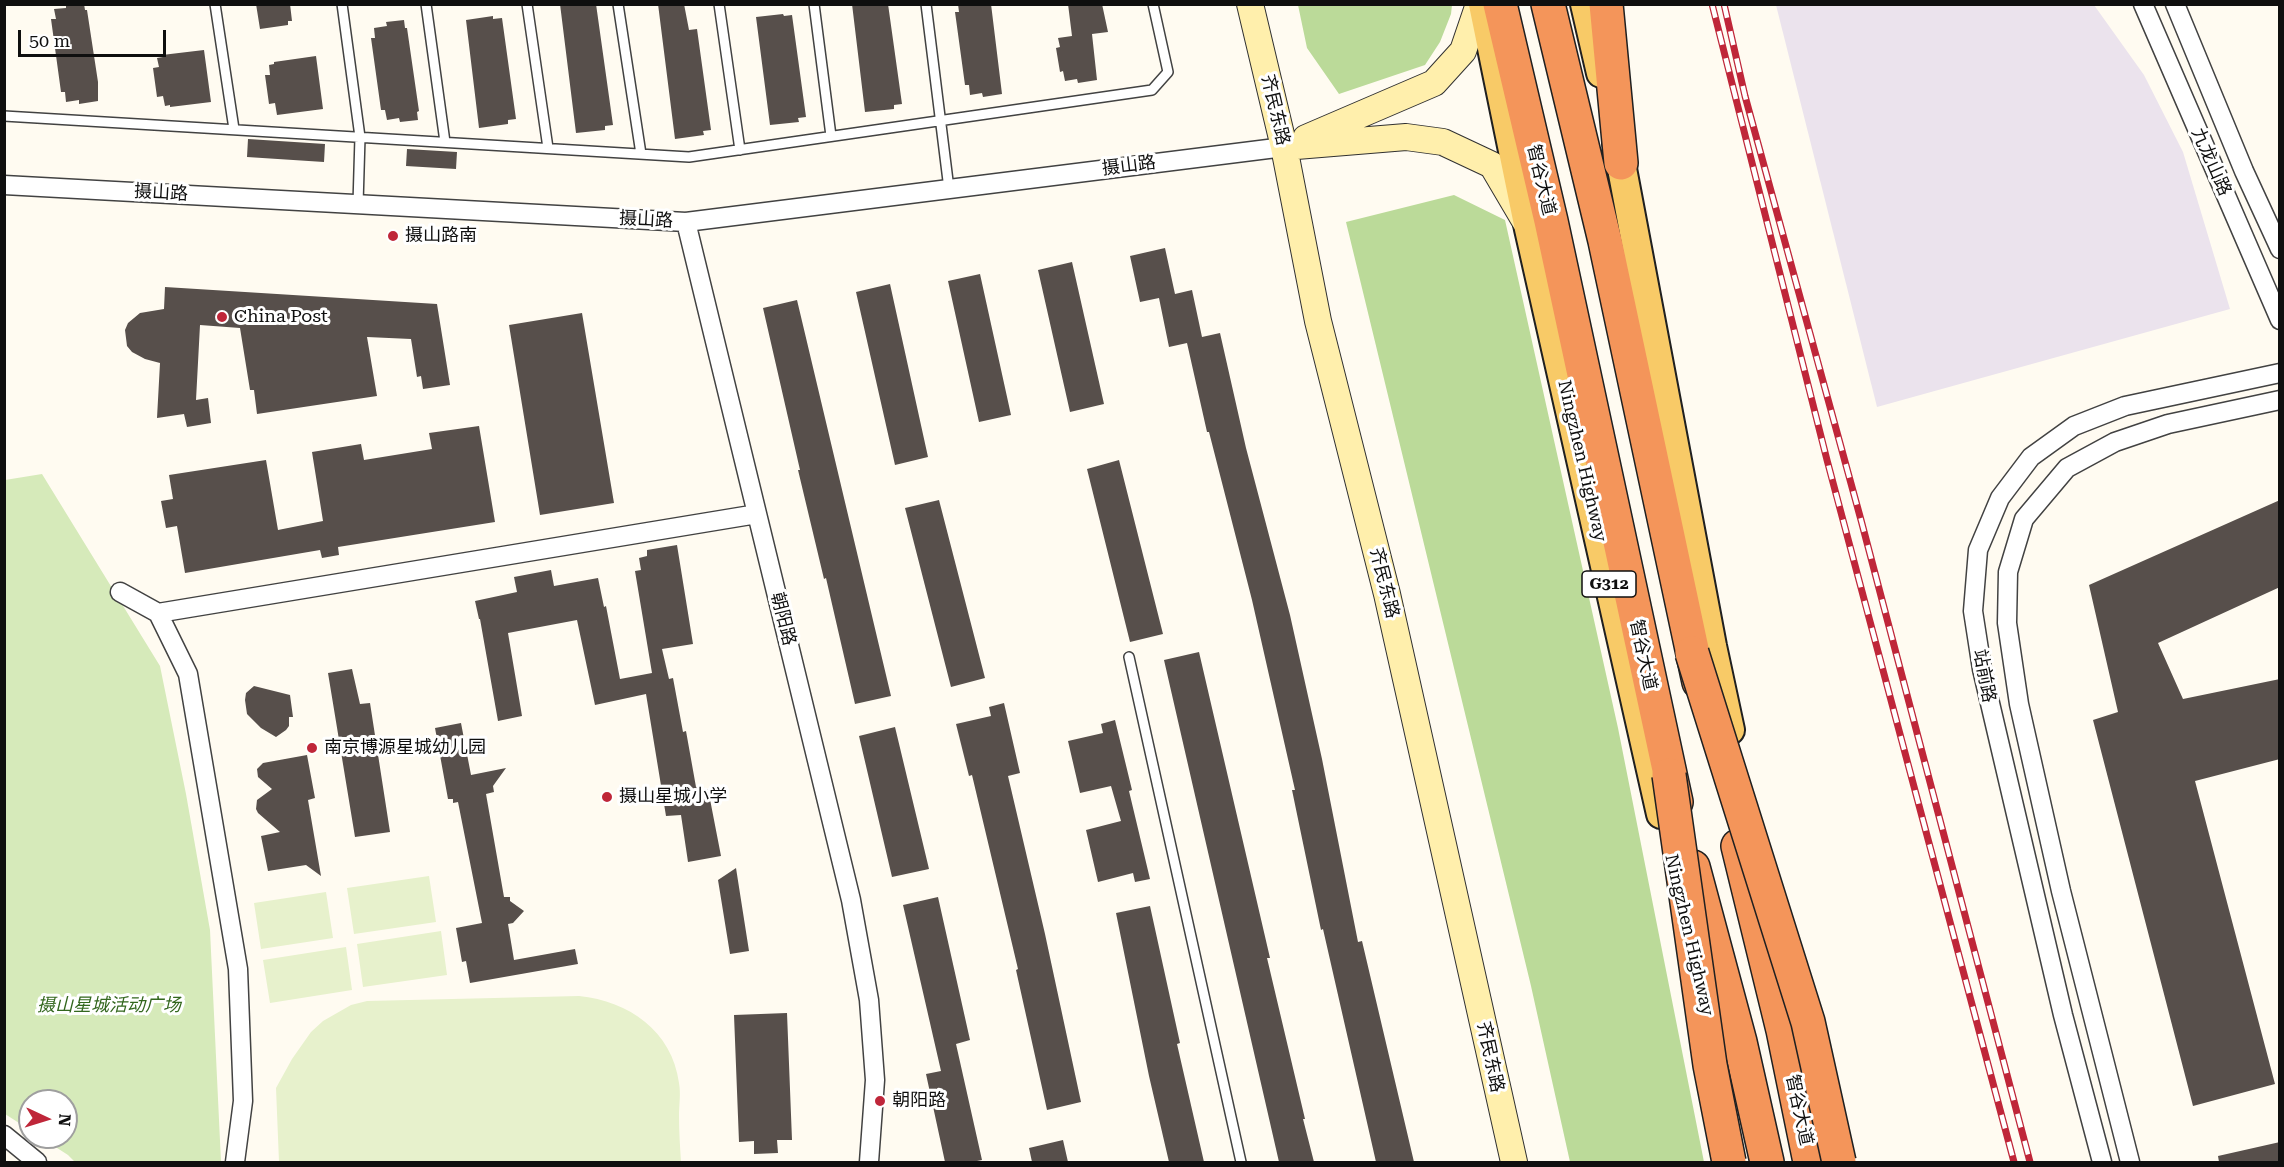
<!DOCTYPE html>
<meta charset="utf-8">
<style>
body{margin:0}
#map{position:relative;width:2284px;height:1167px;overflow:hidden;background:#fffbf1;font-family:"Roboto Serif",serif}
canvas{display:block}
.frame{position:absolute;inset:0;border:6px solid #0f0f0f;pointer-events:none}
.north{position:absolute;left:18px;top:1089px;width:60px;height:60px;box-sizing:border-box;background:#fff;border:2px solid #9f9f9f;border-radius:50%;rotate:94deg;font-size:16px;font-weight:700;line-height:24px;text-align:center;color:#0f0f0f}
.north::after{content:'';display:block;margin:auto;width:21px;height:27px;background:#bf2639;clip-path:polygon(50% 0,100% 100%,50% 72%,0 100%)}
.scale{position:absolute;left:18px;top:30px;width:148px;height:27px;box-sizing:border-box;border:3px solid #0f0f0f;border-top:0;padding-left:8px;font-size:18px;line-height:21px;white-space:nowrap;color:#0f0f0f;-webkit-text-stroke:4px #fff;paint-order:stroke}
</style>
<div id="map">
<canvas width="2284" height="1167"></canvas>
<div class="frame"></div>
<div class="north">N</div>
<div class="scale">50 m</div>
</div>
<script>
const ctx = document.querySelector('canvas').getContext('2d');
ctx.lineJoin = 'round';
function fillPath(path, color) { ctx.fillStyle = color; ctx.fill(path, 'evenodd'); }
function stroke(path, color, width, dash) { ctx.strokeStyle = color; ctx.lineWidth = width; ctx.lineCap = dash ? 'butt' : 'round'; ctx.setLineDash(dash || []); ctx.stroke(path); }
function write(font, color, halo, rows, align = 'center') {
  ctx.font = font + ' "Roboto Serif","Noto Sans SC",serif'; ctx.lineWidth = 6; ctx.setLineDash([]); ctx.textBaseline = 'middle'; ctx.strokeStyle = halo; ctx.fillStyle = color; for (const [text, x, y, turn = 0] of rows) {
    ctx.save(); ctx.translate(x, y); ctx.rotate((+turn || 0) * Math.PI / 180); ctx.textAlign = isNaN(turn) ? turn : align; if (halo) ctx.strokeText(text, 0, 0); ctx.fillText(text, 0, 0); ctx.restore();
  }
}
fillPath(new Path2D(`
 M1776 5H2094L2144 75 2183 152 2230 309 1877 407Z`), '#ebe3ed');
fillPath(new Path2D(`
 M42 474 160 666 186 794 210 930 221 1162H75L68 1155 40 1137H66V1101H30V1130L5 1114V480Z`), '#d6eaba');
fillPath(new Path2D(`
 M1298 5V4L1452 5 1451 14 1440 42 1425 65 1339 94 1307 48Z
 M1454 195 1505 220 1618 728 1704 1162H1570L1531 986 1346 222Z`), '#bbda99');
fillPath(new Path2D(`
 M429 876 436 922 354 934 347 888Z
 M326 892 333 938 261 949 254 903Z
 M441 931 447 975 363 987 357 944Z
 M346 947 352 990 270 1003 263 960Z
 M579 996C629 1001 672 1031 679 1083 681 1094 679 1105 679 1116 679 1131 680 1147 681 1162H279L276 1088 292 1059 311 1032 323 1021 351 1005 367 1001Z`), '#e7f1cc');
fillPath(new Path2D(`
 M66 4H84L85 10H87L98 82V101L79 104V100L66 102 65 92H61L51 19H56L54 9 66 8Z
 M256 4H290L292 21H288V25L260 29Z
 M560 4H596L613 125 605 126V130L576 133Z
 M658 4H684L689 30 697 29 711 130 703 131 704 135 675 139Z
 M852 4H888L902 104 894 105V109L865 112Z
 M958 4H991L1002 94 983 97 982 93 970 95 969 85H965L955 12H959Z
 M1068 4H1102L1108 32 1092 34 1097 80 1078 83 1077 79 1065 81 1063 71 1060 72 1056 48 1060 47 1058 38 1072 36Z
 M783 14 784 16 792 15 806 117 798 118 799 122 770 125 756 17Z
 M493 16V19L502 18 516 119 508 120V124L479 128 466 20Z
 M404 20 405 28H407L419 111 417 112 418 120 400 122 399 118 387 120 385 110H381L371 38H375L374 28 387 26 386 22Z
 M204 50 211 102 170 107V105L165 106 163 96 157 97 153 68 159 67 157 58 163 57 162 55Z
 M316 56 323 109 277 115 275 103 269 104 265 75H270L269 65 274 64V62Z
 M248 139 325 144 324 162 247 157Z
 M407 149 457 152 456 169 406 166Z
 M1165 248 1175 294 1192 290 1202 337 1220 333 1246 448 1290 615 1322 759 1358 942 1362 941 1414 1162H1376L1323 929 1321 930 1292 790H1295L1252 600 1209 432H1207L1187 343 1169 347 1159 298 1140 302 1130 256Z
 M1072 262 1104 404 1070 412 1038 270Z
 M980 274 1011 415 979 422 948 281Z
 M890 284 928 457 895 465 856 292Z
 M165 287 437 304 450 385 423 389 421 376 417 377 411 339 367 337 377 396 257 414 254 390H250L240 328 200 325 196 400 208 398 211 423 187 427 184 414 157 418 160 363 145 359 132 352 127 346 125 330 128 323 140 313 164 309Z
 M797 300 891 696 855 704 826 578 824 579 798 470H800L763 308Z
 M582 313 614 503 540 515 509 325Z
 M479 426 495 522 338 547 339 555 322 558 320 550 185 573 177 526 166 528 161 501 173 499 169 475 266 460 278 530 323 521 312 452 361 444 364 460 432 449 429 433Z
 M1119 460 1163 634 1130 642 1087 469Z
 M939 500 985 678 951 687 905 508Z
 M2280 500V587L2158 643 2183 699 2280 679V759L2195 781 2275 1084 2193 1106 2093 720 2118 712 2089 585Z
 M677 545 693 644 662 649 669 679 673 678 683 732 686 731 696 787 702 786V790L708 789 721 856 688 862 681 815 666 816 646 694 595 705 577 620 508 633 522 716 498 721 480 619H479L475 601 517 592 514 577 551 570 554 586 598 578 604 607 606 606 620 679 652 673 635 571 641 570 639 558 647 556V550Z
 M1199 652 1270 958H1267L1305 1119H1303L1314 1162H1279L1164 660Z
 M352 669 360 704 370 703 390 832 355 837 328 673Z
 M254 686 290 695 293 717H289V726L286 730 276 737 261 728 247 714 245 700 246 693Z
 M1004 703 1020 773 1008 776 1045 934 1081 1102 1047 1110 1016 970 1018 969 972 775 969 776 956 724 991 716 989 707Z
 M1115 720 1132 790 1129 791 1150 879 1135 882 1133 873 1098 882 1086 830 1121 821 1111 786 1080 793 1068 741 1103 733 1101 724Z
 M461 723 471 775 506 768 493 786 494 792 486 794 504 897H510V901L524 911 513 923 508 924 514 960 575 949 578 964 470 983 466 961 462 962 456 928 482 923 458 802 453 803V799H448L435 728Z
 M895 727 929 869 892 877 859 736Z
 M307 755 315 798 308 800 321 876 306 865 268 871 261 836 280 832 258 813 256 809 257 800 272 789 258 777 257 769 263 763Z
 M736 868 749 951 730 954 718 880Z
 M938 897 970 1040 956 1044 982 1160 972 1162H945L926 1074 941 1071 903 905Z
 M1150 906 1180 1043 1177 1044 1204 1162H1169L1149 1076 1116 913Z
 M787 1013 792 1140H777L778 1153 754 1154V1141L739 1142 734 1015Z
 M1063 1140 1068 1162H1032L1029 1148Z
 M2280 1142V1162H2219L2218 1156Z`), '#574f4b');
const lane = new Path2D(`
 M215 4 234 129
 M342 4 360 137 358 204
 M426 4 445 142
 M527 4 548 148
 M618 4 641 154
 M719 4 740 150
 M814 4 831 136
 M926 4 949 189
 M4 116 689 157 1152 90 1168 72 1153 4
 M1129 657 1241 1162`);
const street = new Path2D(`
 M2143 4 2280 320
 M2175 4 2244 171 2280 249
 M4 185 686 222 1284 147
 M686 222 851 900 869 1000 875 1080 869 1162
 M120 592 158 613 188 674 238 969 243 1101 235 1162
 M158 613 757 514
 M4 1135 37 1162
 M2102 1162 2063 1015 1982 669 1973 611 1978 550 2000 498 2031 457 2074 426 2125 406 2280 373
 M2130 1162 2061 891 2019 704 2007 623 2008 572 2024 519 2067 468 2115 442 2168 424 2280 400`);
const secondary = new Path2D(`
 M1250 4 1284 147 1318 321 1387 594 1514 1162
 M1306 138 1434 83 1463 51 1479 4
 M1284 147 1406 137 1443 142 1492 165 1525 221`);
const primary = new Path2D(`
 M1483 4 1529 229 1661 814
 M1585 4 1601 73
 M1617 142 1712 646 1730 730`);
const highway = new Path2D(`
 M1500 4 1551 221 1676 802
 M1548 4 1605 241 1699 682
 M1606 4 1621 163
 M1738 846 1783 1030 1810 1162
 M1693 867 1740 1042 1767 1162`);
stroke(lane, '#424242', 12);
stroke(street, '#424242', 21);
stroke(secondary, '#313131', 28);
stroke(primary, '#202020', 32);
stroke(highway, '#202020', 36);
stroke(lane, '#fff', 9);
stroke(street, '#fff', 18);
stroke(secondary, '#ffefac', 26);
stroke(primary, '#f8ca67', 28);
stroke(highway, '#f4955a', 33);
const rail = new Path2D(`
 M1712 4 1827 460 2014 1162
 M1724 4 1745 96 1861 520 2030 1162`);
stroke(rail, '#bf2639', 7);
stroke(rail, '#fff', 4.5, [14]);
const highwayBridge = new Path2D(`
 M1692 653 1808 1022 1839 1162
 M1669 775 1710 1065 1729 1162`);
stroke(highwayBridge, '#202020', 36, []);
stroke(highwayBridge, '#f4955a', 33);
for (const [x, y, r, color] of [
 [393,236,6,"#bf2639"],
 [222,317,6,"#bf2639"],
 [312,748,6,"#bf2639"],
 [607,797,6,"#bf2639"],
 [880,1101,6,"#bf2639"]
]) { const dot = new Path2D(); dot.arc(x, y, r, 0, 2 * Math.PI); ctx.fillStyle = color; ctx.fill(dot); stroke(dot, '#fff', 2); }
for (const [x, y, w] of [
 [1609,584,54]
]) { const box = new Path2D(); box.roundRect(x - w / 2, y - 13, w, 26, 4.5); ctx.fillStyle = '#fff'; ctx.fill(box); stroke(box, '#0f0f0f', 1.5); }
write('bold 16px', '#0f0f0f', null, [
 ["G312",1609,584]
]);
write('18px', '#0f0f0f', '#fff', [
 ["齐民东路",1275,110,77],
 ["九龙山路",2211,162,66],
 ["摄山路",1129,166,-7],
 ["智谷大道",1541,180,77],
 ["摄山路",161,193,3],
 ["摄山路",646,220,3],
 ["Ningzhen Highway",1582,461,77],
 ["齐民东路",1384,583,76],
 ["朝阳路",783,619,76],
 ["智谷大道",1643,655,78],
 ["站前路",1984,676,79],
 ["Ningzhen Highway",1689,935,77],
 ["齐民东路",1490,1057,78],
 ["智谷大道",1799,1110,78]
]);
write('18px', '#0f0f0f', '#fff', [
 ["摄山路南",405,236],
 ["China Post",234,317],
 ["南京博源星城幼儿园",324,748],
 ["摄山星城小学",619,797],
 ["朝阳路",892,1101]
], 'left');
write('italic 18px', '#33671e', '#fff', [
 ["摄山星城活动广场",109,1006]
]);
</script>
